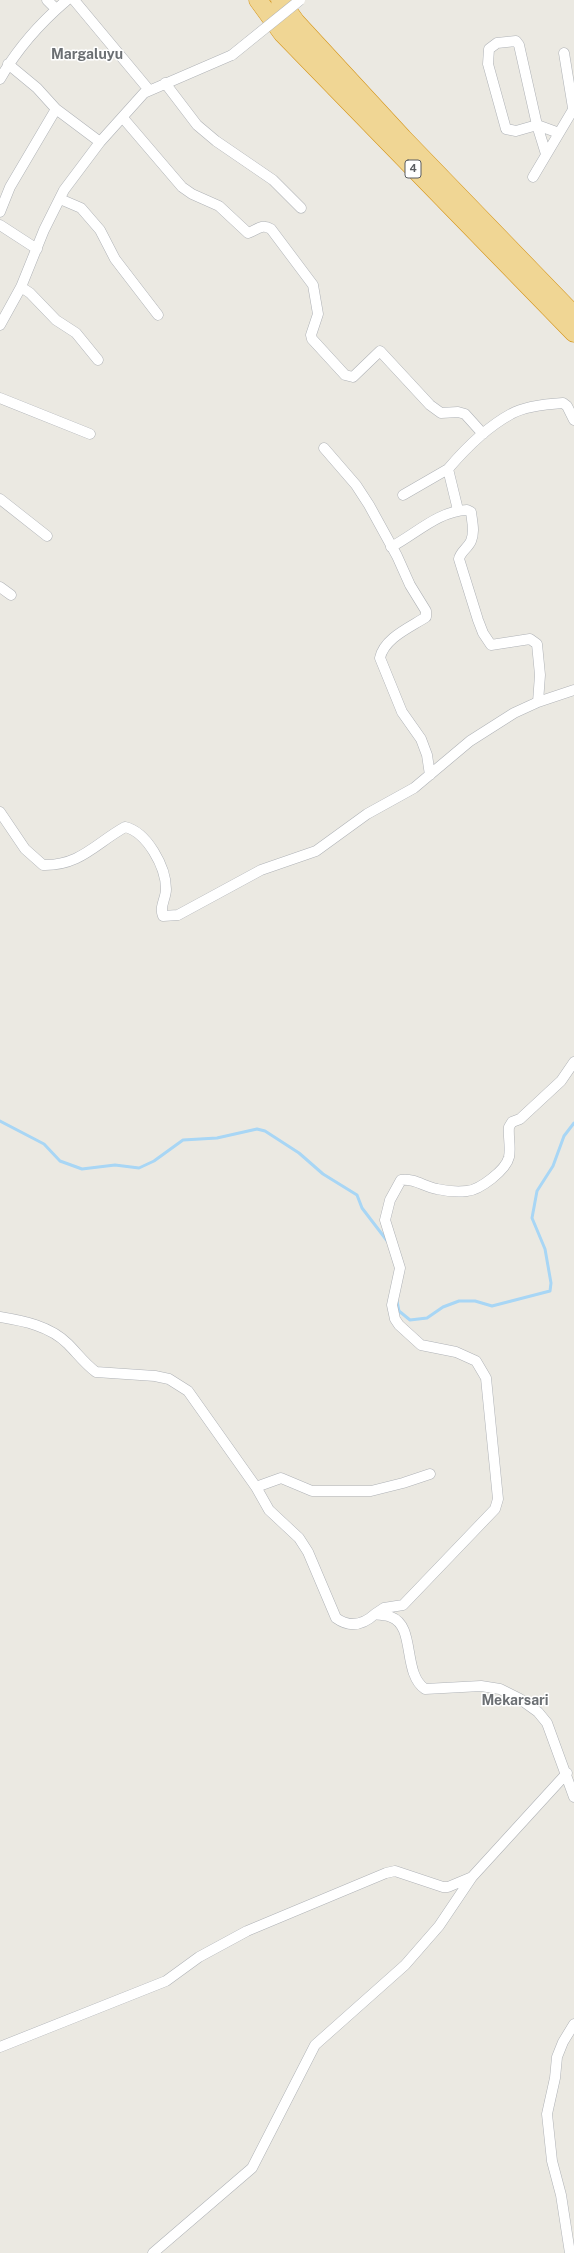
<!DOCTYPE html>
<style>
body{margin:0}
canvas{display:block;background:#ebe9e2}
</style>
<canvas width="574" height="2253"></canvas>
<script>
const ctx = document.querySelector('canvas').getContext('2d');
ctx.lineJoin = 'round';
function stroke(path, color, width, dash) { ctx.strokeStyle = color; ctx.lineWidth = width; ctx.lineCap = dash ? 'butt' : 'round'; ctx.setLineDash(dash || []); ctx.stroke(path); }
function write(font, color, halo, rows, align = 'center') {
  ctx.font = font + ' "Public Sans",sans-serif'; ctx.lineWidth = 3; ctx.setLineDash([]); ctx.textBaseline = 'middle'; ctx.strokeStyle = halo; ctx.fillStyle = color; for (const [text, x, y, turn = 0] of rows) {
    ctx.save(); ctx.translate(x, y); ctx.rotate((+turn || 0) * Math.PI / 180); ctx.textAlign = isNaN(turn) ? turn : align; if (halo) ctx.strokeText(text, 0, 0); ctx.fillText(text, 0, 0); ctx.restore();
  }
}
stroke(new Path2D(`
 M0 1121 44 1144 60 1161 82 1169 115 1165 139 1168 154 1161 183 1140 217 1138 257 1129 265 1131 299 1153 323 1174 357 1195 362 1208 388 1242
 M397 1301 399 1311 410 1320 427 1318 443 1307 459 1301H475L492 1306 550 1291 551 1283 545 1249 532 1218 537 1191 553 1166 564 1136 574 1123`), '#a8d6f5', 3);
const minor = new Path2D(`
 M47 0 56 9
 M74 0 149 90
 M564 53 573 108
 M8 64 37 88 56 109 100 142
 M0 79C17 49 40 23 67 0
 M165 83 197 125 216 141 273 180 301 208
 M123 118 182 187 192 194 219 206 248 233C257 230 262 223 271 229L313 285 318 314 311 335 312 339 345 375 353 377 380 351 430 405 441 413 458 412 465 414 483 434
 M546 154 537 125 519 45 516 41 497 43 489 49 488 64 506 129 516 131 537 125 559 133
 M533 177 574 108
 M60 199 81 208 100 230 115 259 158 315
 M0 212 10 187 56 109
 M0 225 37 249
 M21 287 30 293 56 320 76 333 98 360
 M0 325 21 287 44 230 64 190 100 142 144 93 232 55
 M0 398 90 434
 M324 448 356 485 369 505 397 556 410 585 426 611V617C411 627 384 638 380 658L402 712 421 739 427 755 430 775
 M403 495 448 469
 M0 499 47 536
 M458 510 448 469C465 449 487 427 511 414 525 406 547 404 563 403L567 406 574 420
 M0 587 11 595
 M538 702 574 690
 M0 812 25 849 43 865C80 866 96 843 125 827 147 832 166 867 166 889 166 899 159 906 163 916L178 915 261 870 316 851 367 814 414 788 470 741 514 713 538 702 540 675 537 644 530 639 491 645 483 633 478 620 459 559C460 552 468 548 471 541 475 532 472 521 471 512L467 510C438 511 416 534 391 547
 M0 1317C24 1321 50 1326 68 1344 77 1353 85 1364 96 1372L155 1376 169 1379 188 1391 256 1487 269 1510 299 1538 308 1552 336 1618C350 1628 363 1625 375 1614 380 1615 386 1615 391 1617 416 1626 402 1673 425 1689L481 1686 500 1689 520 1699 538 1712 547 1723 574 1797
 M256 1487 281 1478 312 1491H371L403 1483 430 1474
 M375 1614 384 1608 403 1605 495 1509 498 1499 486 1378 476 1361 456 1352 421 1345 399 1325 395 1319 392 1305 400 1268 385 1220 390 1200 401 1180C415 1178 424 1187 437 1189 446 1191 458 1192 467 1191 480 1190 506 1170 509 1157 511 1147 508 1137 509 1127L512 1122 520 1119 561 1081 574 1062
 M0 2047 166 1981 199 1957 247 1931 386 1873 395 1871 443 1887H448L472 1877
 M153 2253 252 2168 315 2045 405 1965 439 1926 472 1877 567 1773
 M570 2253 561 2195 552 2161 547 2114 555 2078 557 2057 563 2042 574 2024`);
const motorway = new Path2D(`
 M258 0 282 33 574 333
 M280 0 296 22 403 138 574 315`);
stroke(minor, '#afb2b6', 11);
stroke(motorway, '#d49419', 19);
stroke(minor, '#fff', 10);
stroke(motorway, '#f0d694', 18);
const minorBridge = new Path2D(`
 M232 55 300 0`);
stroke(minorBridge, '#afb2b6', 11, []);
stroke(minorBridge, '#fff', 10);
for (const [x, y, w] of [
 [413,169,16]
]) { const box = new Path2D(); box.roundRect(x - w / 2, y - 9, w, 18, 3); ctx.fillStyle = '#fff'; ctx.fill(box); stroke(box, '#5a5d61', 1); }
write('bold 11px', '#5a5d61', null, [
 ["4",413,169]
]);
write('bold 14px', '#6b6f73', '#fff', [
 ["Margaluyu",87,55],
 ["Mekarsari",515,1701]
]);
</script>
